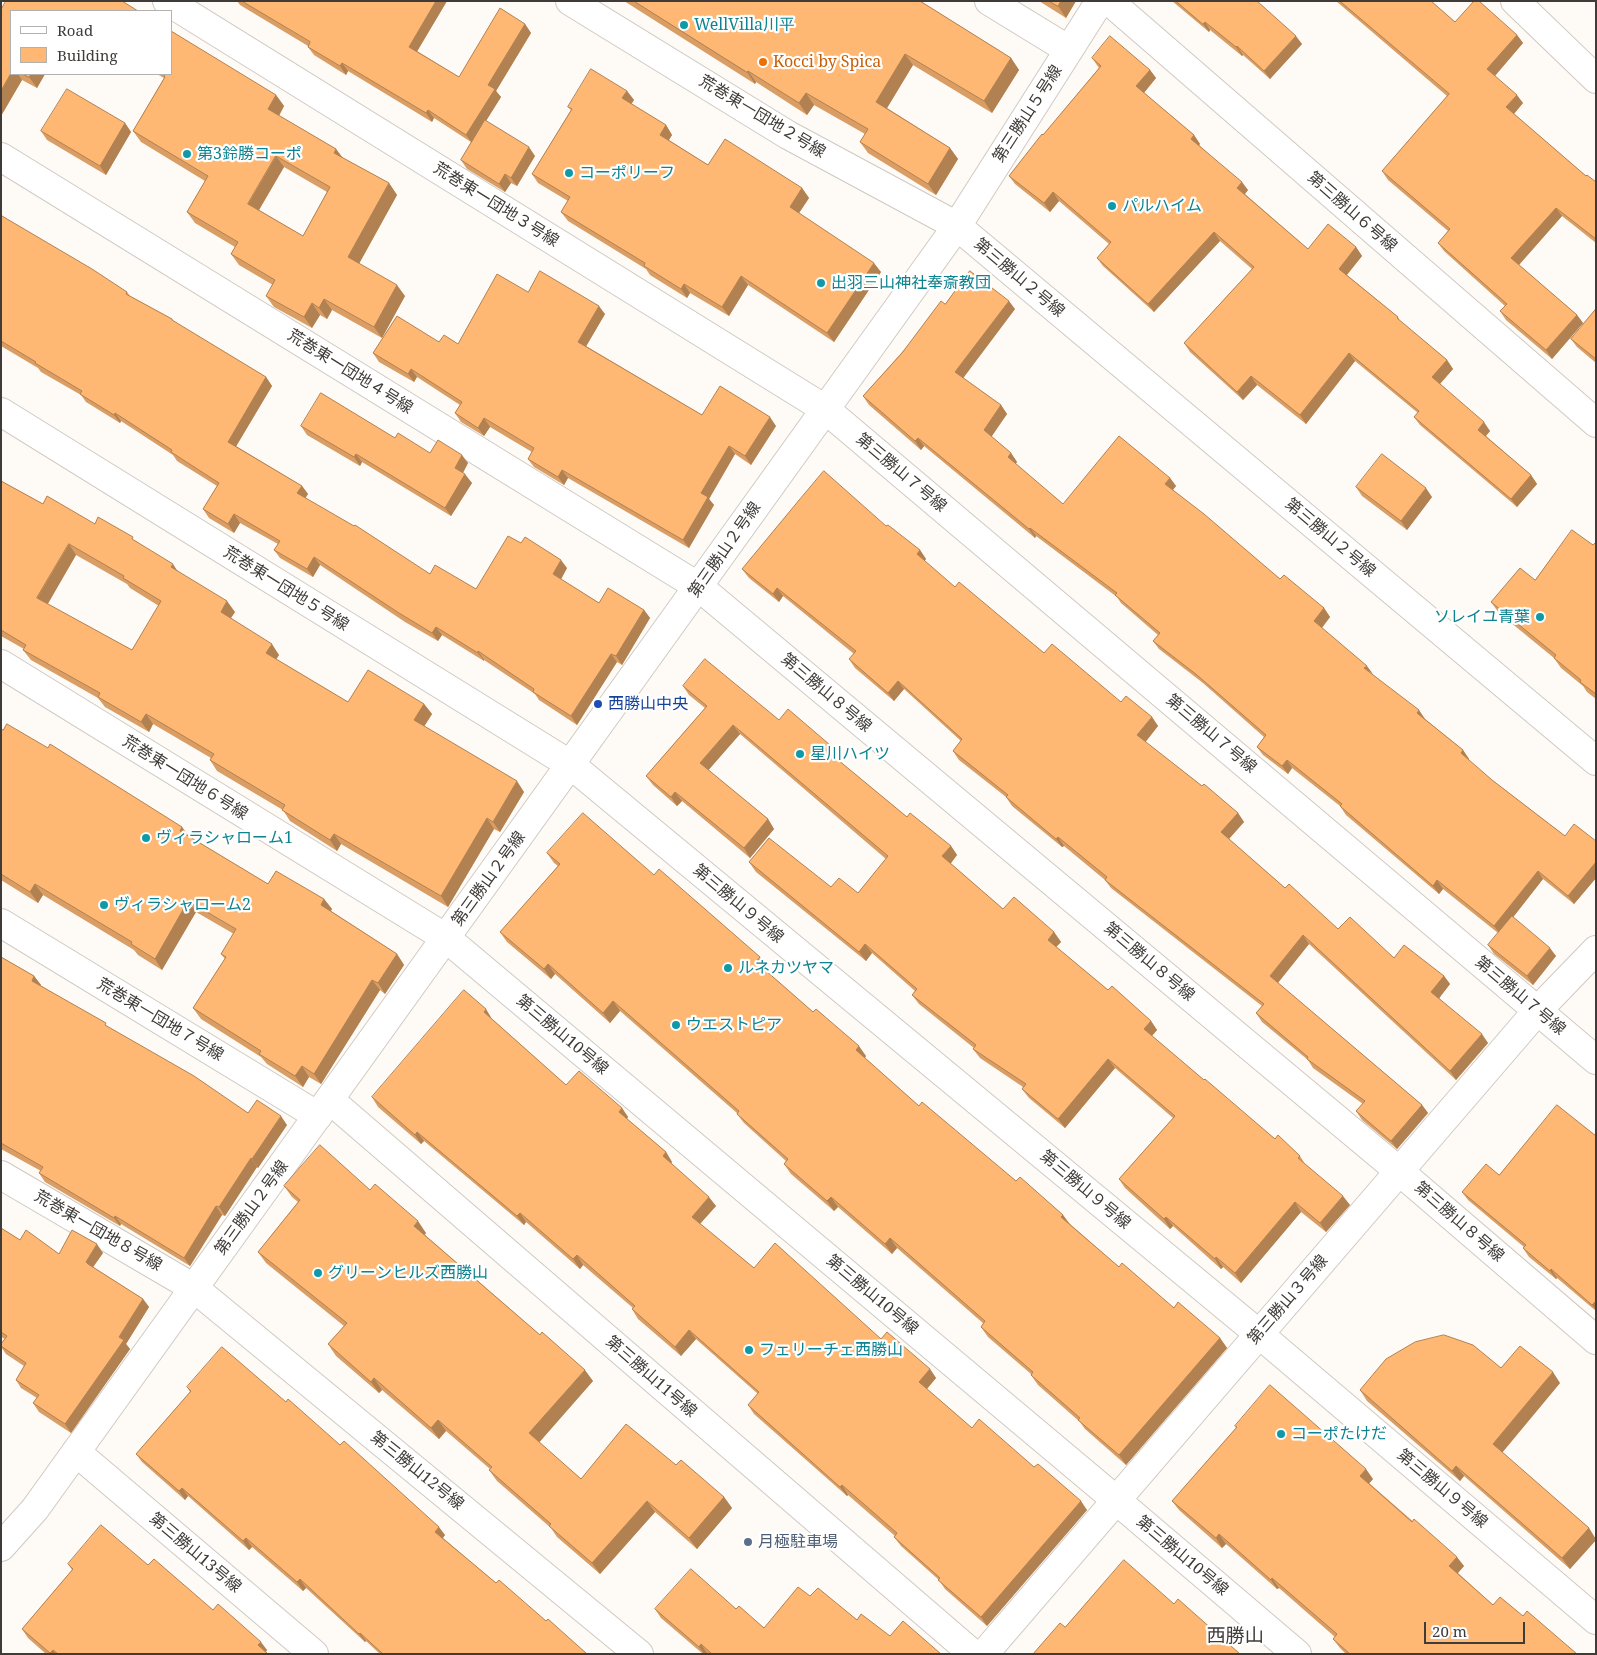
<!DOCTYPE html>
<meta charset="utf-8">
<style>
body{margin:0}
#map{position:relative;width:1597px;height:1655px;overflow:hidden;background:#fefaf6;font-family:"Noto Serif",serif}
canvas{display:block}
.frame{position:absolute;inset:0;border:2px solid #3e3b38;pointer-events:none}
.legend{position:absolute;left:10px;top:10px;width:162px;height:65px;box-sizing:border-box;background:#fff;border:1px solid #b2b1af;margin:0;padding:6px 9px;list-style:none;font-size:15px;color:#3e3b38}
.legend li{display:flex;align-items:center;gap:10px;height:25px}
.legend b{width:25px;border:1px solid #b2b1af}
.scale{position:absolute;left:1424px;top:1622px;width:101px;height:22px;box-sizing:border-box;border:2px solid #3e3b38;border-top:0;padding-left:6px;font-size:15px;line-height:18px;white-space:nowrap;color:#3e3b38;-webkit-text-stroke:4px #fff;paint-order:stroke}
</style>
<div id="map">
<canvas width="1597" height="1655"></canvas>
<div class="frame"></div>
<ul class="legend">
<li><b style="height:6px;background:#fff"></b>Road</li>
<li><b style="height:14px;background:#feb874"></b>Building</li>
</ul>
<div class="scale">20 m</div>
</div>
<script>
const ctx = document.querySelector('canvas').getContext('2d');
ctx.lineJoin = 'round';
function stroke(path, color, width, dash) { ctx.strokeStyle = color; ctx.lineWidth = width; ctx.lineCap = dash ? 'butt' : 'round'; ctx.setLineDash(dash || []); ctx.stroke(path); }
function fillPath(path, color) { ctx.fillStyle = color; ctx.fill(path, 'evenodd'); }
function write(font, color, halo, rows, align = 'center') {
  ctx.font = font + ' "Noto Serif","Noto Sans JP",serif'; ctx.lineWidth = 4.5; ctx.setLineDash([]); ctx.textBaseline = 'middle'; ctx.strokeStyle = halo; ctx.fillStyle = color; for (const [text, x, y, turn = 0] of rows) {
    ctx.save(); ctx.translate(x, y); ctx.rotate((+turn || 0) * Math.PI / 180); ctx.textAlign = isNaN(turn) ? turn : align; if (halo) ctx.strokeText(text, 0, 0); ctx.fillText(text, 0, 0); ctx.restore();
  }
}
const minor = new Path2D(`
 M167 1 825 409 1596 1060
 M570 1 788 135 957 226 1100 1
 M989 1 1069 50
 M1109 1 1596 423
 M1515 1 1596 79
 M1 157 699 587 1399 1171 1596 1340
 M1 412 571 765 1259 1334 1596 1620
 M1 664 446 938 1116 1500 1297 1654
 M1 923 318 1116
 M330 1100 973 1654
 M1 1175 194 1288 639 1654
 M76 1452 314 1654`);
const tertiary = new Path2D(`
 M1 1547 35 1509 957 226 1596 761
 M984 1654 1538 1010 1596 950`);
stroke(minor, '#d0c9c3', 30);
stroke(tertiary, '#d0c9c3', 30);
stroke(minor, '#fff', 28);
stroke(tertiary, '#fff', 28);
fillPath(new Path2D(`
 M237 1H447L417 51 459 77 525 24 531 33 496 91 501 97 486 121 535 156 517 186 511 183 505 192 467 169 461 160 471 142 434 118 432 122 348 71 346 75 314 55 308 47V46L240 5Z
 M624 1H920L1011 58 1019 70 992 113 913 65 887 108 950 148 958 159 936 195 868 153 860 142 865 134 814 105 807 115 756 82 755 84Z
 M1039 1H1076L1066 18Z
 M1172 1H1257L1302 44 1270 79 1243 55 1242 56 1210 30 1209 32Z
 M1336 1H1431L1455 22 1517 35 1523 43 1495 76 1523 103 1514 114 1586 176 1596 182V243L1562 216 1519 265 1577 315 1583 323 1552 359 1506 320 1500 311 1505 306 1444 251 1438 243 1448 231 1388 180 1382 171 1447 96Z
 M1 10 11 11V74H45L37 88 22 80 1 116Z
 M1092 58 1150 70 1156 78 1144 93 1194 135 1200 144 1199 145 1248 190 1245 194 1308 249 1356 247 1362 256 1347 275 1398 317 1400 321 1447 360 1453 369 1440 384 1490 431 1486 436 1531 475 1537 484 1517 507 1420 425 1414 417 1418 413 1355 361 1306 424 1257 385 1243 400 1190 352 1184 343 1252 269 1220 241 1154 312 1103 266 1097 258 1109 244 1059 201 1050 212 1015 184 1009 176 1099 68Z
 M157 74H171L276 95 284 106 279 116 336 149 343 158 389 183 397 195 359 264 405 296 382 338 332 310 327 319 320 315 312 328 274 307 266 296 273 285 239 265 231 254 235 247 195 223 187 212 205 181 141 142 133 131 164 78ZM284 167 327 192 303 236 259 210Z
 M627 91 634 100 631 104 666 125 672 135 669 140 708 165 802 188 809 198 799 213 881 272 834 342 748 285 729 316 690 293 687 298 650 275 646 269 568 221 561 212 568 201 538 183 532 174 571 110 568 107Z
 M125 123 131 132 106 175 47 140 41 131Z
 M1 218 127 292 130 296 172 319 174 322 266 377 272 386 236 446 302 486 308 494 305 498 430 574 476 589 521 543 567 568 561 579 599 603 644 610 650 618 622 665 617 662 577 725 539 700 535 694 484 660V661L442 635 438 641 405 622 320 565 313 577 280 558 274 550 278 544 240 523 234 533 209 518 203 509 217 486 177 461 173 455 121 421 120 423 86 402 81 395 41 372 38 368 1 346Z
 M528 292 605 314 586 346 702 415 776 426 751 465 735 454 709 499 714 505 689 548 568 478 564 485 534 467 528 459 532 452 490 427 484 436 461 422 455 413 460 405 417 377 414 382 379 362 373 353 439 342 458 344Z
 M945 304 1015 309 963 378 1001 405 1007 414 991 436 1011 453 1017 462 1015 464 1063 504 1170 478 1176 486 1173 490 1280 579 1324 608 1330 617 1322 628 1372 674 1425 719 1463 750 1469 759 1468 760 1492 780 1565 836 1596 841V878L1574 904 1543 879 1513 917 1556 956 1533 985 1494 954 1488 945 1498 933 1443 889 1439 894 1346 815 1340 806 1292 768 1288 774 1263 755 1257 747 1264 737 1203 683 1159 649 1153 641 1158 635 1121 603 1117 597 1036 536 1035 538 924 446 921 450 869 405 863 396Z
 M1596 309V363L1577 347 1571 339Z
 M301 426 395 438 430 453 468 463 463 473 472 483 451 516 362 462 360 466 307 435Z
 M1 481 43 504 136 541 235 612 231 618 279 655 276 659 348 702 424 704 432 714 424 726 524 792 500 832 494 829 448 907 341 844 337 851 290 821 283 810 217 771 210 760 211 758 153 724 149 732 105 707 98 698 31 660 23 650 24 649 1 636ZM76 555 127 584 130 588 159 606 132 650 47 604Z
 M1356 487 1432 497 1407 530 1362 496Z
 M886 526 920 550 926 559 924 561 955 587 1044 653 1121 702 1152 717 1158 726 1145 742 1202 786 1238 813 1244 822 1229 839 1285 888 1338 929 1394 958 1444 976 1450 984 1439 998 1488 1043 1456 1080 1309 944 1278 983 1422 1105 1428 1113 1397 1149 1362 1120 1356 1111 1363 1104 1313 1068 1308 1060 1262 1022 1256 1013 1262 1006 1111 888 1105 880 1064 846 1062 847 1012 806 1006 797 959 760 953 751 961 741 904 689 894 701 855 668 849 659 854 654 783 596 779 602 749 578 742 569Z
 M1596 542V699L1587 692 1583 686 1561 668 1554 658 1499 613 1491 602 1535 580 1593 545Z
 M683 686 779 720 830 745 837 754 834 757 907 817 951 846 957 855 950 863 1003 909 1054 932 1061 942 1056 947 1108 990 1151 1021 1157 1030 1152 1036 1204 1080 1275 1139 1300 1156 1305 1164 1350 1205 1326 1232 1301 1212 1241 1283 1223 1267 1221 1269 1173 1226 1170 1229 1125 1188 1119 1179 1173 1118 1115 1068 1065 1128 1029 1098 1022 1089 1023 1087 980 1058 973 1049 974 1048 919 1004 912 995 915 991 872 953 866 961 756 872 749 862 831 887 858 893 886 859 740 734 708 770 768 819 774 829 750 858 682 801 677 806 653 785 646 776 705 708 689 695Z
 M1 729 48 748 182 827 188 836 268 884 324 899 332 909 331 911 397 954 404 965 385 994 380 990 321 1084 309 1077 303 1087 267 1064 261 1057 201 1019 193 1008 225 959 221 954 234 934 196 912 162 970 138 955 134 950 43 895 38 903 1 880Z
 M547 853 654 875 767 967 765 970 813 1012 866 1056 865 1058 919 1106 1016 1181 1063 1215 1070 1224 1119 1267 1174 1308 1220 1338 1227 1348 1126 1465 1085 1429 1080 1422 1038 1385 1031 1375V1374L988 1337 981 1327 984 1324 897 1248 892 1254 838 1207 834 1211 791 1174 784 1164 786 1161 744 1123 737 1114V1113L620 1011 610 1023 555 974 551 979 507 942 500 932 558 866 554 863Z
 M1 957 34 976 41 985H40L248 1113 287 1125 258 1168 257 1167 225 1216 222 1215 190 1266 121 1224 120 1226 45 1182 39 1173 41 1171 1 1149Z
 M492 1019 566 1085 622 1108 628 1117 627 1119 666 1152 672 1162 671 1163 716 1206 700 1224 754 1268 881 1339 930 1369 936 1378 927 1389 972 1428 1034 1467 1087 1510 987 1626 945 1589 939 1580 901 1546 894 1537 895 1536 848 1495 847 1496 754 1414 748 1405 758 1394 696 1339 681 1356 638 1319 632 1309 633 1308 583 1265 580 1269 526 1222 524 1225 424 1141 421 1144 378 1107 372 1097Z
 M1596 1136V1311L1557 1278 1556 1279 1529 1257 1523 1248 1524 1247 1468 1200 1462 1192 1499 1175Z
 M284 1186 370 1190 426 1233 425 1235 593 1381 539 1442 581 1479 676 1465 724 1497 732 1508 697 1549 655 1512 600 1574 557 1537 551 1528 497 1481 489 1470 490 1469 446 1431 439 1439 382 1390 379 1393 336 1356 328 1344 344 1326 266 1263 258 1252 298 1202 292 1197Z
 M1 1228 20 1240 59 1254 103 1253 93 1267 143 1299 149 1307 126 1344 130 1349 71 1433 39 1412 33 1403 37 1398 21 1388 16 1380 24 1366 6 1354 1 1347V1344L5 1339 1 1337Z
 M1501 1368 1560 1383 1502 1453 1589 1528 1596 1539V1540L1570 1569 1464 1476 1460 1481 1367 1401 1360 1390Z
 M187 1387 286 1402 445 1535 443 1538 496 1583 587 1654H380L366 1641 365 1642 306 1588 303 1591 252 1547 249 1550 188 1496 185 1500 142 1462 136 1454 190 1392Z
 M1235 1426 1373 1479 1369 1483 1464 1566 1458 1573 1493 1605 1523 1616 1577 1654H1346L1340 1648 1333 1639 1335 1637 1279 1588 1277 1589 1226 1544 1222 1548 1179 1510 1172 1501 1236 1428Z
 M68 1564 148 1565 213 1610 267 1650 266 1652 268 1654H46L28 1638 22 1629 72 1570Z
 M810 1596 890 1636 941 1654H708L707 1653 706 1654H703L661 1618 655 1609H736L764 1628Z`), '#da9e64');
fillPath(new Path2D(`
 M436 1H447L415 55 409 47Z
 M1061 1H1076L1066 18 1058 6Z
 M1205 22 1210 30 1209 32 1203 24Z
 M525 24 531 33 496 91 501 97 472 143 466 135 488 85Z
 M1517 35 1523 43 1493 78 1487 69Z
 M1296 36 1302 44 1270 79 1264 71Z
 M1237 46 1243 55 1242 56 1236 47Z
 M905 54 913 65 884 113 876 102Z
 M1011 58 1019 70 992 113 984 101Z
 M342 63 348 71 346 75 340 66Z
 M1150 70 1156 78 1142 95 1136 86Z
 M748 71 756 82 755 84 747 72Z
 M11 74H18L22 80 1 116V91Z
 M31 74H45L37 88 29 77Z
 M627 91 634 100 629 108 622 98Z
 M806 93 814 105 807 115 799 103Z
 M276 95 284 106 276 121 268 109Z
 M1517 95 1523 103 1512 116 1506 107Z
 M428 110 434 118 432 122 426 113Z
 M125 123 131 132 106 175 100 166Z
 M666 125 672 135 666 144 660 135Z
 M1194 135 1200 144 1197 147 1191 139Z
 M529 147 535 156 517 186 511 178Z
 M950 148 958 159 936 195 928 184Z
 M336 149 344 160 334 153Z
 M276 156 284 167 256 215 248 204Z
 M505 174 511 183 505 192 499 184Z
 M1242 182 1248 190 1243 196 1237 188Z
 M389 183 397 195 356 269 348 257Z
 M802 188 809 198 797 216 790 207Z
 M1053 192 1059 201 1050 212 1044 203Z
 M1556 208 1562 216 1517 267 1511 258Z
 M1214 232 1220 241 1154 312 1148 304Z
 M1356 247 1362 256 1345 277 1339 269Z
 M874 263 881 272 834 342 827 333Z
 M741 276 748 285 729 316 722 307Z
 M684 284 690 293 687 298 681 289Z
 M397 285 405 296 382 338 374 327Z
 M324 299 332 310 327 319 319 308Z
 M1009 301 1015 309 961 381 955 372Z
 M312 303 320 315 312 328 304 317Z
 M599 306 605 314 584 350 578 342Z
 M1577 315 1583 323 1552 359 1546 350Z
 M1349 353 1355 361 1306 424 1300 415Z
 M1447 360 1453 369 1438 386 1432 377Z
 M411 369 417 377 414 382 408 374Z
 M1251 376 1257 385 1243 400 1237 392Z
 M266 377 272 386 234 450 228 442Z
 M1001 405 1007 414 990 439 984 430Z
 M115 413 121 421 120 423 114 415Z
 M770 417 776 426 751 465 745 456Z
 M484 418 490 427 484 436 478 428Z
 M1484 422 1490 431 1484 438 1478 430Z
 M918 438 924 446 921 450 915 441Z
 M729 446 735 454 709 499 714 505 689 548 683 540 701 493Z
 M1011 453 1017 462 1014 466 1008 457Z
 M356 454 362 462 360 466 354 457Z
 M462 455 468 463 461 476 455 468Z
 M562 470 568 478 564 485 558 477Z
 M465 474 472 483 451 516 445 508Z
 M1531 475 1537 484 1517 507 1511 499Z
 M1170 478 1176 486 1171 492 1165 484Z
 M302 486 308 494 303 502 297 493Z
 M1426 488 1432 497 1407 530 1401 521Z
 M234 514 240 523 234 533 228 524Z
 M1030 528 1036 536 1035 538 1029 529Z
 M69 544 76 555 45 609 37 598Z
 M920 550 926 559 923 563 917 554Z
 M314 557 320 565 313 577 307 569Z
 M561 560 567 568 559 583 553 574Z
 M173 564 180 575 171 567Z
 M777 588 783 596 779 602 773 594Z
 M227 601 235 612 228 622 221 612Z
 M1324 608 1330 617 1320 630 1314 621Z
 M644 610 650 618 622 665 616 656Z
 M436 627 442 635 438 641 432 633Z
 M272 644 279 655 273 664 266 653Z
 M478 651 484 660V661L478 653Z
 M611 654 617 662 577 725 571 716Z
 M1367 666 1373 674 1364 668Z
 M898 681 904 689 894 701 888 693Z
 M424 704 432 714 422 730 414 720Z
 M1419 710 1425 719 1423 722 1417 713Z
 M146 714 153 724 149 732 141 722Z
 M1152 717 1158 726 1144 744 1137 735Z
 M733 725 740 734 706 773 700 763Z
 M830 745 837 754 832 759 826 750Z
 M1463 750 1469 759 1467 762 1461 753Z
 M1287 760 1292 768 1288 774 1282 766Z
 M517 781 524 792 500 832 493 822Z
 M675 792 682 801 677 806 671 797Z
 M1238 813 1244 822 1227 841 1221 832Z
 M487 818 494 829 448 907 441 896Z
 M768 819 774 829 750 858 744 848Z
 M182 827 190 838 180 831Z
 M334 834 341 844 337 851 330 840Z
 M1058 837 1064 846 1062 847 1056 839Z
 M951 846 957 855 949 866 942 856Z
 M1596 862V878L1574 904 1568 896Z
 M1538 871 1543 879 1500 934 1494 926Z
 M1437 880 1443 889 1439 894 1433 886Z
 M35 884 43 895 38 903 30 892Z
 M324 899 332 909 328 915 321 905Z
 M188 901 196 912 162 970 155 959Z
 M1054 932 1061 942 1054 949 1048 940Z
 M1303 935 1309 944 1276 985 1270 976Z
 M865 944 872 953 866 961 859 952Z
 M1550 948 1556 956 1533 985 1527 976Z
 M397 954 404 965 385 994 378 983Z
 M760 957 767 967 763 972 756 962Z
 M548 964 555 974 551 979 544 969Z
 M34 976 41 985 38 989 32 981Z
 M1444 976 1450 984 1437 1001 1431 992Z
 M372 980 380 990 321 1084 314 1074Z
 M613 1001 620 1011 610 1023 603 1013Z
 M486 1009 492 1019 490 1021 484 1012Z
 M1151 1021 1157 1030 1150 1038 1144 1029Z
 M1482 1034 1488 1043 1456 1080 1450 1071Z
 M859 1046 866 1056 863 1060 856 1050Z
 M1108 1059 1115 1068 1065 1128 1058 1119Z
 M302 1066 309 1077 303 1087 295 1076Z
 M1422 1105 1428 1113 1397 1149 1391 1141Z
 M622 1108 628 1117 625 1121 619 1112Z
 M281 1116 287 1125 258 1168 252 1159Z
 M417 1132 424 1141 421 1144 415 1135Z
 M666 1152 672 1162 669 1165 663 1156Z
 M251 1158 257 1167 225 1216 219 1207Z
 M1343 1196 1350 1205 1326 1232 1320 1223Z
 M709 1197 716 1206 698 1226 692 1217Z
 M831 1197 838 1207 834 1211 827 1201Z
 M1295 1202 1301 1212 1241 1283 1235 1273Z
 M216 1206 222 1215 190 1266 184 1258Z
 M520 1213 526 1222 524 1225 517 1216Z
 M1063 1215 1070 1225 1061 1217Z
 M115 1216 121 1224 120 1226 114 1218Z
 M1166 1217 1173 1226 1170 1229 1164 1219Z
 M418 1221 426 1233 422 1237 414 1226Z
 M890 1238 897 1248 892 1254 885 1244Z
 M97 1244 103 1253 91 1270 86 1262Z
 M577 1255 583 1265 580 1269 573 1259Z
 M1216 1257 1223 1267 1221 1269 1215 1259Z
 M1551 1269 1557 1278 1556 1279 1550 1271Z
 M143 1299 149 1307 126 1344 130 1349 71 1433 65 1424Z
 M1596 1301V1310L1592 1305Z
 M689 1330 696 1339 681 1356 675 1347Z
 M1220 1338 1227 1348 1126 1465 1119 1455Z
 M930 1369 936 1378 925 1391 919 1382Z
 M585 1370 593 1381 537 1445 529 1433Z
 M1553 1372 1560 1383 1500 1455 1493 1444Z
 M374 1378 382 1390 379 1393 371 1382Z
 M438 1420 446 1431 439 1439 431 1428Z
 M1456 1466 1464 1476 1460 1481 1452 1471Z
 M1366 1469 1373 1479 1367 1486 1360 1476Z
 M842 1485 848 1495 847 1496 840 1487Z
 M182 1488 188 1496 185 1500 179 1491Z
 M724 1497 732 1508 697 1549 689 1538Z
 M647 1501 655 1512 600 1574 592 1563Z
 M1081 1501 1087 1510 987 1626 981 1617Z
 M439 1527 445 1535 441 1540 435 1532Z
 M1589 1528 1596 1540 1570 1569 1562 1558Z
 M1219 1534 1226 1544 1222 1548 1216 1538Z
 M246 1538 252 1547 249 1550 243 1541Z
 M1457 1557 1464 1566 1456 1575 1449 1566Z
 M1272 1578 1279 1588 1277 1589 1271 1580Z
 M300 1579 306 1588 303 1591 297 1582Z
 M360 1633 366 1641 365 1642 359 1634Z
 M261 1642 267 1650 264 1654 258 1645Z
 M701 1644 707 1653 706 1654H704L699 1647Z
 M53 1650 56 1654H50V1653Z`), '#b28151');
const building = new Path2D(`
 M6 1H122L138 11H11V73L1 91V10Z
 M242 1H436L409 47 459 77 500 8 525 24 488 85 495 89 466 135 428 110 426 113 342 63 340 66 308 47 310 42Z
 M634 1H920L1011 58 984 101 905 54 876 102 950 148 928 184 860 142 868 129 806 93 799 103 748 71 747 72Z
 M1049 1H1061L1058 6Z
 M1176 1H1257L1296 36 1264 71 1237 46 1236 47 1205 22 1203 24Z
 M1340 1H1431L1455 22 1474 1H1479L1517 35 1487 69 1517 95 1506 107 1586 176 1587 175 1596 182V239L1556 208 1511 258 1577 315 1546 350 1500 311 1507 304 1438 243 1450 229 1382 171 1449 94Z
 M171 31 276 95 268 109 336 149 334 153 389 183 348 257 397 285 374 327 324 299 319 308 312 303 304 317 266 296 275 280 231 254 238 242 187 212 208 176 133 131 165 77 164 76 165 74H171ZM276 156 330 187 303 236 248 204Z
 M1110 36 1150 70 1136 86 1194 135 1191 139 1242 182 1237 188 1308 249 1328 224 1356 247 1339 269 1398 317 1397 318 1447 360 1432 377 1484 422 1478 430 1531 475 1511 499 1414 417 1419 411 1349 353 1300 415 1251 376 1237 392 1184 343 1254 267 1214 232 1148 304 1097 258 1111 242 1053 192 1044 203 1009 176 1042 134 1043 135 1101 66 1092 58Z
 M591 69 627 91 622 98 666 125 660 135 708 165 725 139 802 188 790 207 874 263 827 333 741 276 722 307 684 284 681 289 644 266 645 263 561 212 570 197 532 174 572 109 568 107Z
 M23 74H31L29 77Z
 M67 89 125 123 100 166 41 131Z
 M485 120 529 147 511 178 505 174 499 184 461 160Z
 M2 216 92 269 127 292 126 294 172 319V320L266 377 228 442 302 486 297 493 354 526 355 525 430 574 435 565 476 589 508 536 521 543 525 537 561 560 553 574 599 603 608 588 644 610 616 656 611 654 571 716 533 692 534 689 478 651V653L436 627 432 633 399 613 314 557 307 569 274 550 280 541 234 514 228 524 203 509 219 483 171 452 172 450 115 413 114 415 80 394 82 391 35 363 36 362 1 341V218Z
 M540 271 599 306 578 342 702 415 720 386 770 417 745 456 729 446 701 493 708 497 683 540 562 470 558 477 528 459 534 448 484 418 478 428 455 413 462 402 411 369 408 374 373 353 397 316 439 342 444 335 458 344 497 274 528 292Z
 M970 271 1009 301 955 372 1001 405 984 430 1011 453 1008 457 1063 504 1119 436 1170 478 1165 484 1204 514 1280 579 1284 575 1324 608 1314 621 1367 666 1364 668 1419 710 1417 713 1463 750 1461 753 1492 780 1565 836 1574 824 1596 841V862L1568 896 1538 871 1494 926 1437 880 1433 886 1340 806 1342 804 1287 760 1282 766 1257 747 1266 735 1197 675 1153 641 1160 633 1115 595 1117 593 1030 528 1029 529 918 438 915 441 863 396 902 353 941 301 945 304Z
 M1596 309V359L1571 339Z
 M321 393 395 438 398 433 430 453 438 440 462 455 455 468 465 474 445 508 356 454 354 457 301 426Z
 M1382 454 1426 488 1401 521 1356 487Z
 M824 471 886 526 888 525 920 550 917 554 955 587 959 582 1044 653 1052 644 1121 702 1126 696 1152 717 1137 735 1202 786 1204 784 1238 813 1221 832 1285 888 1289 884 1338 929 1350 917 1394 958 1404 945 1444 976 1431 992 1482 1034 1450 1071 1303 935 1270 976 1422 1105 1391 1141 1356 1111 1365 1101 1307 1059 1308 1057 1256 1013 1264 1004 1105 880 1107 877 1058 837 1056 839 1006 797 1008 795 953 751 962 739 898 681 888 693 849 659 856 651 777 588 773 594 742 569 800 499Z
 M1 481 43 504 47 496 95 524 98 517 133 537 132 539 173 564 171 567 227 601 221 612 272 644 266 653 348 702 368 670 424 704 414 720 517 781 493 822 487 818 441 896 334 834 330 840 282 810 285 805 210 760 214 754 146 714 141 722 98 697 100 693 23 650 26 645 1 630ZM69 544 124 576 123 578 161 601 132 650 37 598Z
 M1572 530 1593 545 1596 542V694L1580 682 1581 680 1554 658 1556 655 1491 602 1520 568 1535 580Z
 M705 659 779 720 788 709 830 745 826 750 907 817 910 813 951 846 942 856 1003 909 1014 897 1054 932 1048 940 1108 990 1112 986 1151 1021 1144 1029 1204 1080 1205 1079 1275 1139 1278 1135 1300 1156 1298 1158 1343 1196 1320 1223 1295 1202 1235 1273 1216 1257 1215 1259 1166 1217 1164 1219 1119 1179 1175 1116 1108 1059 1058 1119 1022 1089 1026 1084 973 1049 976 1045 912 995 917 989 865 944 859 952 749 862 769 838 831 887 839 878 858 893 888 856 733 725 700 763 768 819 744 848 675 792 671 797 646 776 707 706 683 686Z
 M7 724 48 748 50 744 182 827 180 831 268 884 276 871 324 899 321 905 397 954 378 983 372 980 314 1074 302 1066 295 1076 259 1054 261 1051 193 1008 226 957 221 954 236 929 188 901 155 959 131 944 132 942 35 884 30 892 1 874V729L3 730Z
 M583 813 654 875 659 869 760 957 756 962 813 1012 816 1009 859 1046 856 1050 919 1106 922 1102 1016 1181 1020 1177 1063 1215 1061 1217 1119 1267 1122 1263 1174 1308 1178 1302 1220 1338 1119 1455 1078 1420 1080 1418 1031 1375 1033 1372 981 1327 985 1321 890 1238 885 1244 831 1197 827 1201 784 1164 788 1159 737 1114 739 1111 613 1001 603 1013 548 964 544 969 500 932 560 864 547 853Z
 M1512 916 1550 948 1527 976 1488 945Z
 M1 957 34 976 32 981 106 1023 105 1025 194 1076 248 1113 257 1100 281 1116 252 1159 251 1158 219 1207 216 1206 184 1258 115 1216 114 1218 39 1173 43 1167 1 1143Z
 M464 990 486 1009 484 1012 566 1085 579 1071 622 1108 619 1112 666 1152 663 1156 709 1197 692 1217 754 1268 775 1243 881 1339 887 1332 930 1369 919 1382 972 1428 979 1419 1034 1467 1038 1464 1081 1501 981 1617 938 1580 940 1578 894 1537 897 1533 842 1485 840 1487 748 1405 759 1392 689 1330 675 1347 632 1309 635 1306 577 1255 573 1259 520 1213 517 1216 417 1132 415 1135 372 1097Z
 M1557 1105 1596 1136V1301L1592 1305 1551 1269 1550 1271 1523 1248 1526 1245 1462 1192 1486 1164 1499 1175Z
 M320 1145 370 1190 375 1184 418 1221 414 1226 540 1335 542 1332 585 1370 529 1433 581 1479 626 1424 676 1465 681 1460 724 1497 689 1538 647 1501 592 1563 549 1526 551 1524 489 1470 492 1467 438 1420 431 1428 374 1378 371 1382 328 1344 347 1323 258 1252 300 1200 284 1186Z
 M1 1228 20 1240 26 1230 59 1254 72 1230 97 1244 86 1262 88 1264 143 1299 119 1337 124 1340 65 1424 33 1403 39 1395 16 1380 26 1363 1 1346V1344L7 1336 1 1332Z
 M1444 1335 1473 1345 1501 1368 1520 1346 1553 1372 1493 1444 1589 1528 1562 1558 1456 1466 1452 1471 1360 1390 1386 1359 1415 1342Z
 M222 1347 286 1402 288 1399 340 1445 344 1441 439 1527 435 1532 496 1583 499 1580 546 1621 548 1619 587 1654H383L360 1633 359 1634 300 1579 297 1582 246 1538 243 1541 182 1488 179 1491 136 1454 191 1391 187 1387Z
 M1270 1385 1366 1469 1360 1476 1412 1522 1414 1519 1457 1557 1449 1566 1493 1605 1500 1597 1523 1616 1527 1611 1577 1654H1350L1333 1639 1337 1634 1272 1578 1271 1580 1219 1534 1216 1538 1172 1501 1237 1427 1235 1426Z
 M101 1525 148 1565 154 1559 213 1610 218 1604 261 1642 258 1645 268 1654H58L53 1650 50 1653 22 1629 73 1569 68 1564Z
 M1124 1560 1174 1604 1178 1599 1240 1654H1033L1060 1623 1065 1627Z
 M691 1569 736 1609 739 1606 764 1628 798 1587 810 1596 818 1588 857 1620 861 1614 890 1636 903 1621 941 1654H712L701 1644 699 1647 655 1609Z`);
fillPath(building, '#feb874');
stroke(building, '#b28151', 1);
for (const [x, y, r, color] of [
 [684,25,5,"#0f9aa8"],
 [763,62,5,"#e8710a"],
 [187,154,5,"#0f9aa8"],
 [569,173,5,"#0f9aa8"],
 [1112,206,5,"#0f9aa8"],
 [821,283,5,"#0f9aa8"],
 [1540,617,5,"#0f9aa8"],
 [598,704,5,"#1a4fb4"],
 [800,754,5,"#0f9aa8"],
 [146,838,5,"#0f9aa8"],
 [104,905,5,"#0f9aa8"],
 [728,968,5,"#0f9aa8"],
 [676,1025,5,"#0f9aa8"],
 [318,1273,5,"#0f9aa8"],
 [749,1350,5,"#0f9aa8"],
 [1281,1434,5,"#0f9aa8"],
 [748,1542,5,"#5c6f8a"]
]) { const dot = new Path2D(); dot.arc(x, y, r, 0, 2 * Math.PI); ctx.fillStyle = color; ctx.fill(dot); stroke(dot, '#fff', 2); }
write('16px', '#0d838f', '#fff', [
 ["WellVilla川平",694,25],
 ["第3鈴勝コーポ",197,154],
 ["コーポリーフ",579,173],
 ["パルハイム",1122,206],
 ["出羽三山神社奉斎教団",831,283],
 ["ソレイユ青葉",1530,617,"right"],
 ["星川ハイツ",810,754],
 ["ヴィラシャローム1",156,838],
 ["ヴィラシャローム2",114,905],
 ["ルネカツヤマ",738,968],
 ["ウエストピア",686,1025],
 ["グリーンヒルズ西勝山",328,1273],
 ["フェリーチェ西勝山",759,1350],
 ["コーポたけだ",1291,1434]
], 'left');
write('16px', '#c56008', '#fff', [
 ["Kocci by Spica",773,62]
], 'left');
write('16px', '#3e3b38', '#fff', [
 ["第三勝山５号線",1028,114,-57],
 ["荒巻東一団地２号線",762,117,31],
 ["荒巻東一団地３号線",496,205,32],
 ["第三勝山６号線",1352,212,41],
 ["第三勝山２号線",1019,278,40],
 ["荒巻東一団地４号線",350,372,32],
 ["第三勝山７号線",901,473,40],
 ["第三勝山２号線",1330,538,40],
 ["第三勝山２号線",725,550,-55],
 ["荒巻東一団地５号線",286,589,32],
 ["第三勝山８号線",826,693,40],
 ["第三勝山７号線",1211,734,40],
 ["荒巻東一団地６号線",185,778,32],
 ["第三勝山２号線",489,879,-54],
 ["第三勝山９号線",738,904,40],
 ["第三勝山８号線",1149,962,40],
 ["第三勝山７号線",1520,996,40],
 ["荒巻東一団地７号線",160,1020,31],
 ["第三勝山10号線",562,1035,40],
 ["第三勝山９号線",1085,1190,40],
 ["第三勝山２号線",252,1208,-54],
 ["第三勝山８号線",1459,1222,41],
 ["荒巻東一団地８号線",98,1231,30],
 ["第三勝山10号線",872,1295,40],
 ["第三勝山３号線",1288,1300,-49],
 ["第三勝山11号線",651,1377,41],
 ["第三勝山12号線",417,1471,39],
 ["第三勝山９号線",1442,1489,40],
 ["第三勝山13号線",195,1553,40],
 ["第三勝山10号線",1182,1556,40]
]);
write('16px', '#164399', '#fff', [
 ["西勝山中央",608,704]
], 'left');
write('16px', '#4e5e75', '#fff', [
 ["月極駐車場",758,1542]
], 'left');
write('19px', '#3e3b38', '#fff', [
 ["西勝山",1235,1637]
]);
</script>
